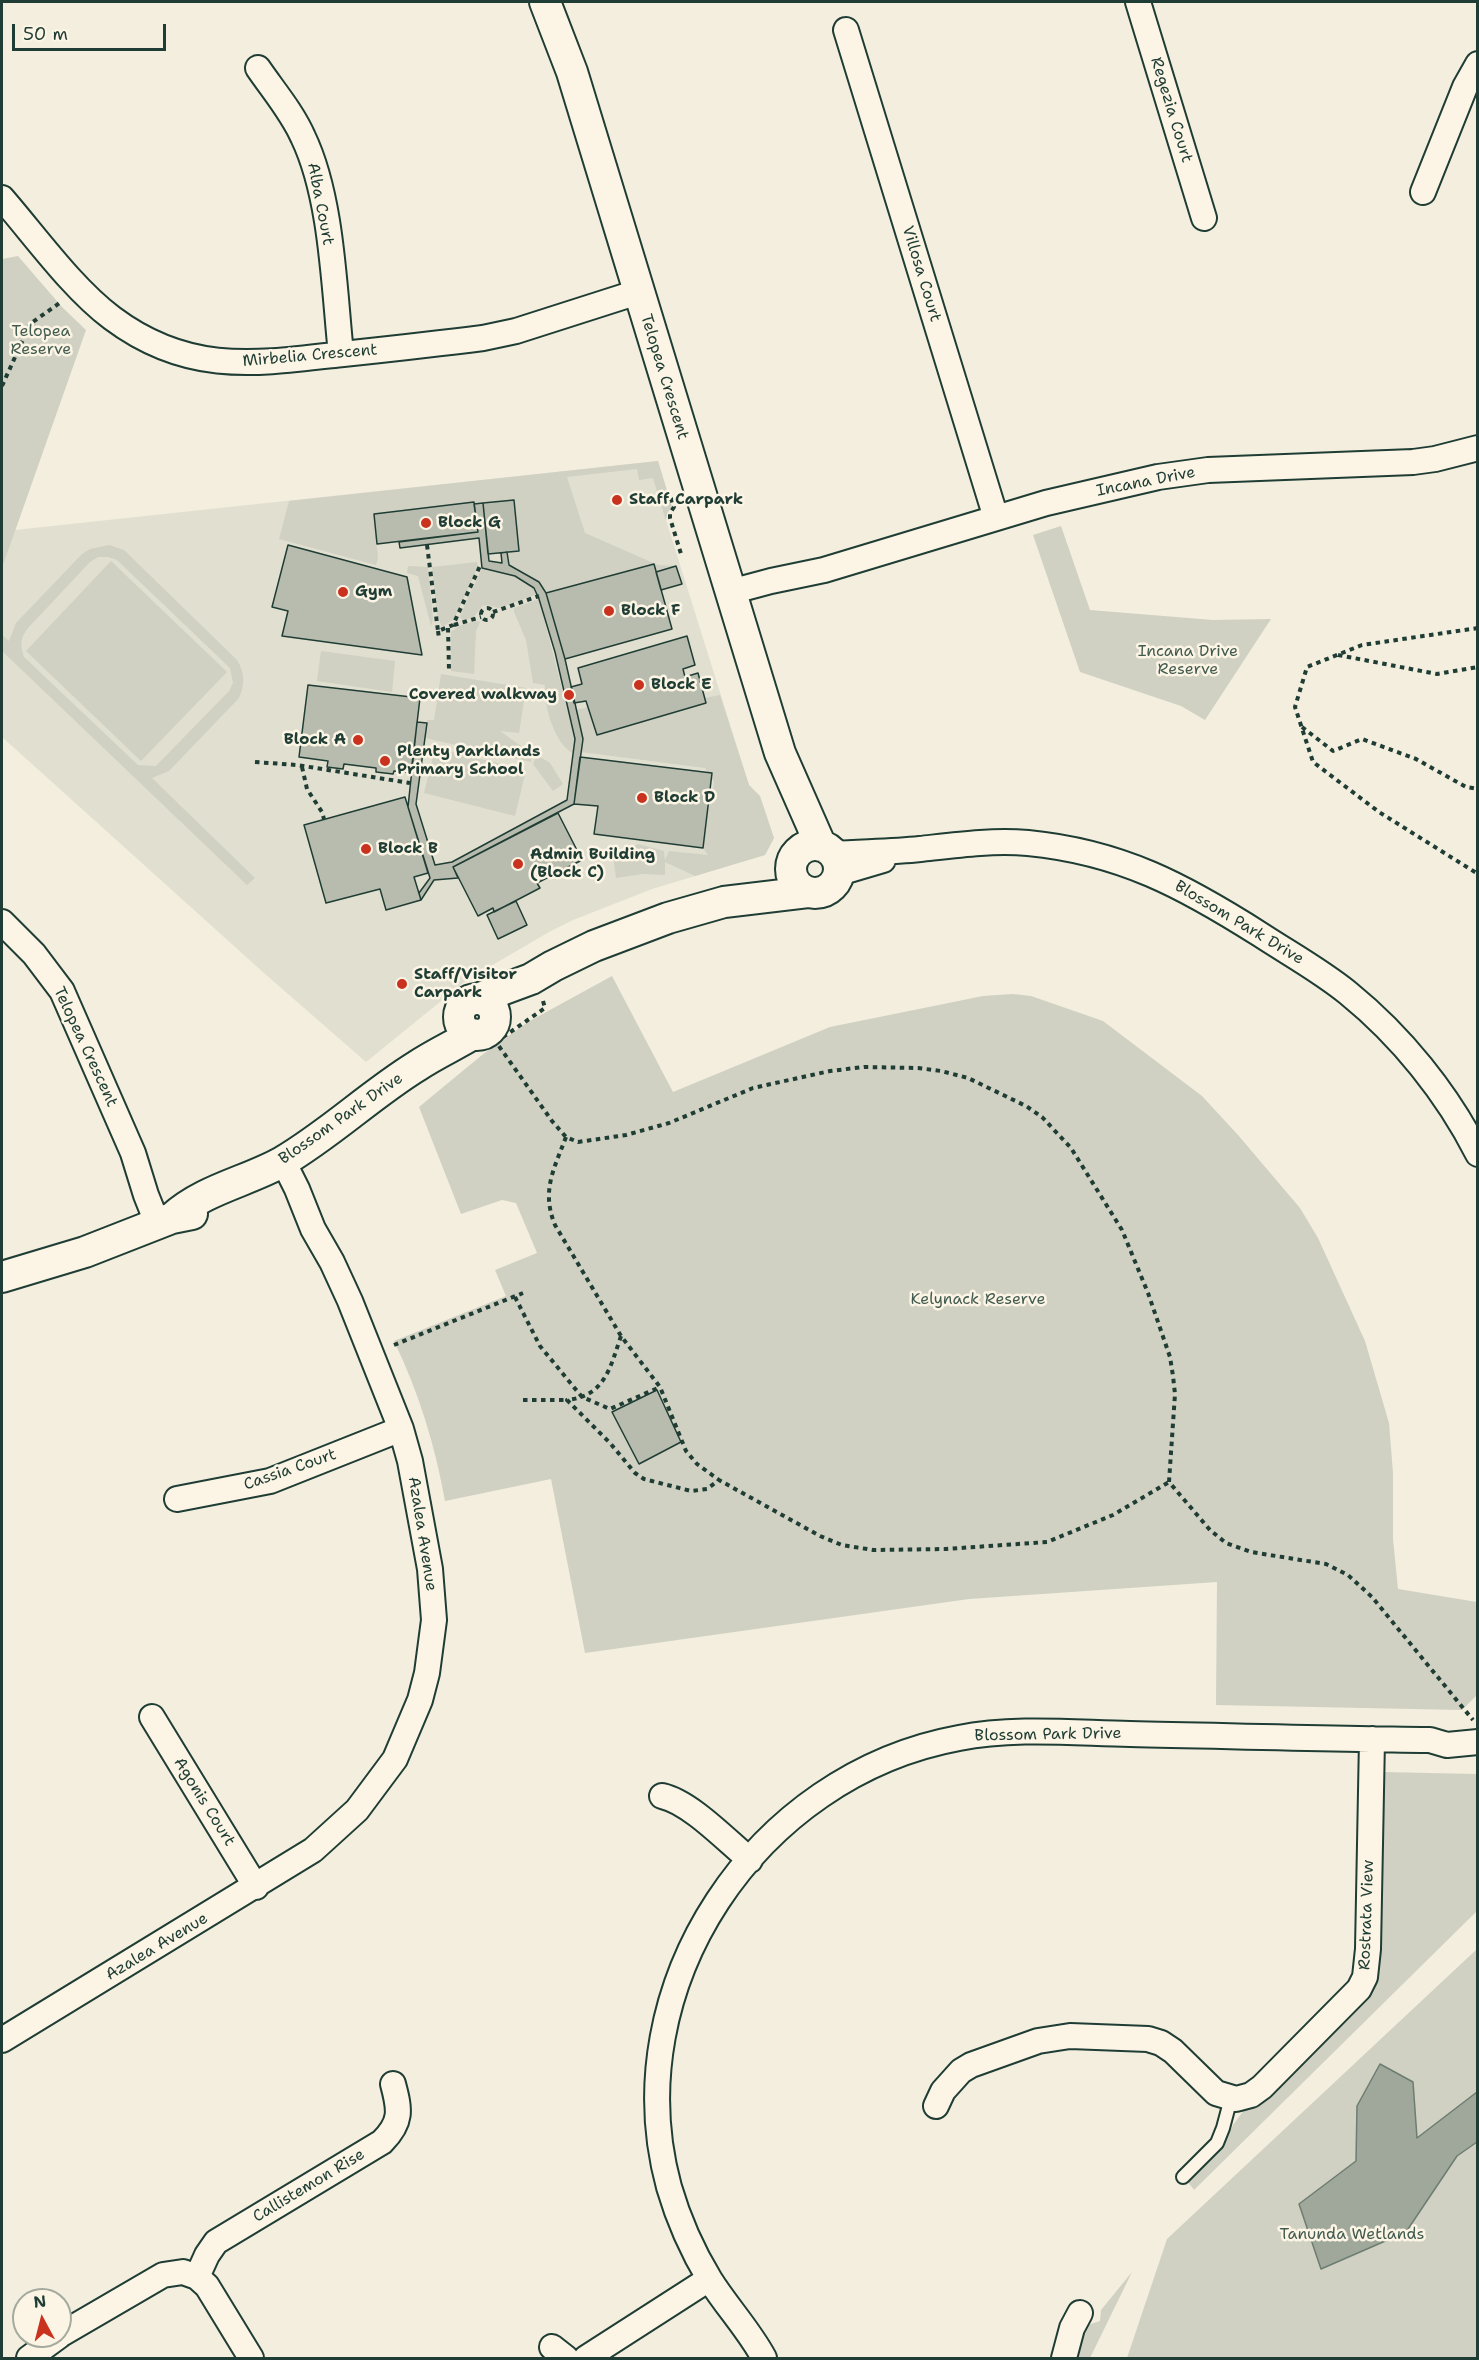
<!DOCTYPE html>
<style>
body{margin:0}
#map{position:relative;width:1479px;height:2360px;overflow:hidden;background:#f3eede;font-family:"Shantell Sans",sans-serif}
canvas{display:block}
.frame{position:absolute;inset:0;border:3px solid #1f3d34;pointer-events:none}
.north{position:absolute;left:12px;top:2288px;width:60px;height:60px;box-sizing:border-box;background:#fcf5e5;border:2px solid #a4ab9e;border-radius:50%;rotate:353deg;font-size:16px;font-weight:700;line-height:24px;text-align:center;color:#1f3d34}
.north::after{content:'';display:block;margin:auto;width:21px;height:27px;background:#c8321e;clip-path:polygon(50% 0,100% 100%,50% 72%,0 100%)}
.scale{position:absolute;left:12px;top:24px;width:154px;height:27px;box-sizing:border-box;border:3px solid #1f3d34;border-top:0;padding-left:8px;font-size:18px;line-height:21px;white-space:nowrap;color:#1f3d34;-webkit-text-stroke:4px #fcf5e5;paint-order:stroke}
</style>
<div id="map">
<canvas width="1479" height="2360"></canvas>
<div class="frame"></div>
<div class="north">N</div>
<div class="scale">50 m</div>
</div>
<script>
const ctx = document.querySelector('canvas').getContext('2d');
ctx.lineJoin = 'round';
function fillPath(path, color) { ctx.fillStyle = color; ctx.fill(path, 'evenodd'); }
function stroke(path, color, width, dash) { ctx.strokeStyle = color; ctx.lineWidth = width; ctx.lineCap = dash ? 'butt' : 'round'; ctx.setLineDash(dash || []); ctx.stroke(path); }
function write(font, color, halo, rows, align = 'center') {
  ctx.font = font + ' "Shantell Sans",sans-serif'; ctx.lineWidth = 5; ctx.setLineDash([]); ctx.textBaseline = 'middle'; ctx.strokeStyle = halo; ctx.fillStyle = color; for (const [text, x, y, turn = 0] of rows) {
    ctx.save(); ctx.translate(x, y); ctx.rotate((+turn || 0) * Math.PI / 180); ctx.textAlign = isNaN(turn) ? turn : align; if (halo) ctx.strokeText(text, 0, 0); ctx.fillText(text, 0, 0); ctx.restore();
  }
}
fillPath(new Path2D(`
 M658 461 672 507 667 513 666 520 749 785 760 796 774 838 765 855 652 889 573 920 549 932 467 980 366 1062 264 973 2 737V568L15 530Z`), '#e1dfd0');
fillPath(new Path2D(`
 M18 256 62 307 86 330 2 568V259Z
 M658 461 672 507 667 513 666 521 653 478 639 480 637 469 567 477 585 533 658 565 676 566 656 572 653 564 546 593 538 582 509 565 507 552 519 550 513 500 474 504V502L374 514 378 558 376 565 279 539 289 501Z
 M1061 526 1090 610 1213 620 1271 619 1205 720 1181 706 1080 672 1033 535Z
 M109 545 124 550 237 660C245 673 245 684 239 698L169 771 152 778 255 878 247 885 2 651V638L3 636 9 641 16 623 82 554 90 549ZM108 557 117 560 230 668 233 683 229 691 156 766 138 765 24 657C20 645 20 638 28 628L90 562 98 557Z
 M111 561 227 672 141 761 26 651Z
 M477 562 478 567 454 619 442 627 437 614 432 567Z
 M408 566 428 567 433 619 431 626 418 576 407 573Z
 M482 568C501 571 527 576 537 594L499 608 488 605 482 606 473 618 462 620 460 616Z
 M539 599 575 739 573 753C555 745 543 704 545 685L533 683 526 640 514 612V608Z
 M476 621 480 622 476 631 474 674 451 671V632L459 626Z
 M321 651 395 661 392 692 317 681Z
 M441 674 526 688 519 733 500 731 518 744 532 752 531 762 425 738 427 720H434Z
 M720 695 749 785 760 796 774 838 765 855 695 876 665 862V875L643 874 616 878 613 855 638 844 664 851 665 860 669 851 708 855 703 848 710 792H713L714 782 705 768 581 752 576 710 589 707 597 735 706 703 705 698Z
 M435 748 526 770 515 816 424 793Z
 M537 755 550 763 563 784 553 791 533 764Z
 M612 976 673 1092 830 1027 983 996 1013 994 1031 996 1103 1021 1202 1096 1238 1135 1300 1208 1318 1238 1365 1341 1389 1423 1393 1473V1539L1398 1589 1477 1602V1695L1462 1710 1216 1705 1217 1582 969 1599 585 1653 551 1479 445 1501C435 1445 419 1393 394 1341L506 1296 495 1270 537 1253 516 1203 502 1200 461 1214 419 1107 482 1055 528 1022Z
 M1383 1772 1477 1774V1911L1194 2190 1188 2182 1223 2146 1233 2125 1244 2110 1253 2108 1266 2099 1368 1999 1375 1988 1379 1965Z
 M1477 1949V2358H1127L1167 2239Z
 M1132 2272 1090 2358H1073L1085 2326 1100 2321 1101 2310Z`), '#d0d1c2');
const water = new Path2D(`
 M1380 2064 1413 2082 1417 2138 1477 2092V2142L1457 2156 1406 2232 1321 2269 1299 2204 1356 2161 1357 2106Z`);
fillPath(water, '#a0a89b');
stroke(water, '#6c7d72', 1.5);
const building = new Path2D(`
 M514 500 519 551 488 554 483 503Z
 M474 502 478 532 377 544 374 514Z
 M483 503 489 561 502 563 501 553 507 552 509 565 539 582 546 593 565 659 583 739 574 804 453 867 458 878 434 880 421 900 419 893 430 878 408 807 417 722 427 723 416 804 435 865 452 862 567 800 575 739 555 652 539 599 534 588 515 576 482 568 479 538 400 548 399 542 478 532 474 504Z
 M288 545 407 577 422 655 282 636 288 611 272 607Z
 M654 564 672 629 565 659 546 593Z
 M676 566 682 584 661 590 656 572Z
 M687 636 695 665 683 669 685 677 698 673 706 703 597 735 586 701 574 703 571 687 582 684 578 668Z
 M308 685 420 698 411 773 394 771 393 774 376 772V768L344 764 343 769 327 767 328 761 299 757Z
 M580 757 712 773 703 848 594 834 598 806 574 804Z
 M405 797 428 873 414 877 421 900 386 910 380 889 326 903 304 825Z
 M558 813 582 860 537 883 540 888 494 912 493 908 478 916 453 867Z
 M516 901 527 925 498 939 487 915Z
 M657 1390 681 1442 639 1464 612 1412Z`);
fillPath(building, '#b8bcae');
stroke(building, '#1f3d34', 1.5);
const service = new Path2D(`
 M1183 2177 1217 2143 1223 2128 1231 2098`);
const minor = new Path2D(`
 M1138 2 1204 218
 M846 30 996 518
 M258 68C273 90 292 112 303 137 332 197 334 288 341 354
 M1423 192 1465 87 1478 64
 M2 198C35 236 72 288 112 318 188 375 255 364 343 354 390 349 436 344 483 338L516 331 638 292
 M730 592 771 581 824 570 1046 503 1158 477 1208 470 1413 462 1435 459 1478 448
 M834 854C862 852 892 852 920 849 956 845 991 840 1028 843 1121 852 1184 886 1261 935 1290 954 1321 971 1348 993 1401 1036 1447 1093 1478 1154
 M839 873 883 860
 M2 922 34 954 62 991 133 1153 146 1195 158 1225
 M177 1499 270 1481 401 1429
 M152 1717 256 1887
 M662 1796C690 1802 727 1841 750 1860
 M2 2040 313 1850 357 1810 395 1759 420 1700 427 1673 434 1620 430 1569 410 1461 401 1429 350 1301 332 1262 313 1229 297 1189 283 1161
 M936 2106 943 2091 961 2071 971 2065 1038 2041 1070 2036 1148 2039 1161 2043 1173 2051 1216 2093 1236 2099 1251 2095 1262 2087 1359 1989 1365 1977 1368 1949 1372 1739
 M197 2277 207 2255 216 2242 382 2142C402 2122 400 2110 393 2084
 M60 2335 163 2275 183 2272 197 2277 207 2286 251 2358
 M552 2347 566 2358
 M29 2358 59 2336
 M586 2358 709 2279
 M764 2358C749 2330 727 2307 710 2280 693 2252 678 2218 669 2187 614 1986 757 1775 959 1738 1014 1727 1074 1733 1130 1734 1230 1736 1330 1739 1430 1740L1447 1745 1478 1742
 M1064 2358 1072 2328 1080 2313`);
const tertiary = new Path2D(`
 M545 2 572 72 780 753 821 846
 M791 869a24 24 0 1 1 48 0a24 24 0 1 1-48 0Z
 M477 999 531 979 553 966 594 946 668 918 724 902 808 892
 M459 1017a18 18 0 1 1 36 0a18 18 0 1 1-36 0Z
 M172 1218C204 1189 246 1182 282 1162 330 1134 370 1095 417 1066 435 1054 455 1045 473 1034
 M2 1277 85 1252 172 1218 192 1214`);
stroke(service, '#1f3d34', 16);
stroke(minor, '#1f3d34', 28);
stroke(tertiary, '#1f3d34', 34);
stroke(new Path2D(`
 M2 386 30 324 61 302
 M671 498 674 507 670 513V518L681 554
 M427 545 438 631 453 625 480 566
 M481 614a6 6 0 1 1 12 0a6 6 0 1 1-12 0Z
 M493 612 539 596
 M454 625 481 617
 M448 628 449 670
 M1478 628 1362 645 1307 667 1295 707 1313 762 1379 812 1478 874
 M438 631 439 638
 M1338 655 1437 674 1478 667
 M1302 727 1333 751 1362 739 1416 759 1466 787 1478 789
 M255 762 297 765 410 783
 M302 767 307 789 322 812 324 819
 M543 1001 545 1008 496 1042 552 1121 566 1137 578 1142 626 1135 669 1123 753 1088 830 1071 864 1067 918 1068 941 1071 968 1078 1026 1106 1042 1117 1071 1148 1122 1230 1148 1293 1170 1357 1173 1376 1175 1394 1169 1482 1210 1530 1226 1543 1251 1552 1326 1564 1348 1575 1372 1597 1473 1720
 M566 1137C554 1169 541 1191 555 1225L621 1336 660 1387 686 1451 697 1464 719 1480
 M515 1297 540 1346 582 1397 610 1409 660 1387
 M621 1336C610 1368 605 1396 567 1400L610 1443 635 1473 644 1479 691 1491 707 1489 719 1480 820 1536 842 1545 873 1550 946 1549 1047 1542 1113 1515 1169 1482
 M394 1345 523 1293
 M523 1400H567`), '#1f3d34', 4, [4.5, 4.5]);
stroke(service, '#fcf5e5', 12);
stroke(minor, '#fcf5e5', 24);
stroke(tertiary, '#fcf5e5', 30);
for (const [x, y, r, color] of [
 [617,500,6,"#c8321e"],
 [426,523,6,"#c8321e"],
 [343,592,6,"#c8321e"],
 [609,611,6,"#c8321e"],
 [639,685,6,"#c8321e"],
 [569,695,6,"#c8321e"],
 [358,740,6,"#c8321e"],
 [385,761,6,"#c8321e"],
 [642,798,6,"#c8321e"],
 [366,849,6,"#c8321e"],
 [518,864,6,"#c8321e"],
 [402,984,6,"#c8321e"]
]) { const dot = new Path2D(); dot.arc(x, y, r, 0, 2 * Math.PI); ctx.fillStyle = color; ctx.fill(dot); stroke(dot, '#fcf5e5', 2); }
write('16px', '#1f3d34', '#fcf5e5', [
 ["Regezia Court",1171,110,73],
 ["Alba Court",320,204,79],
 ["Villosa Court",921,274,73],
 ["Mirbelia Crescent",310,356,-5],
 ["Telopea Crescent",664,377,73],
 ["Incana Drive",1146,482,-11],
 ["Blossom Park Drive",1239,923,31],
 ["Telopea Crescent",85,1047,65],
 ["Blossom Park Drive",341,1119,-35],
 ["Cassia Court",290,1470,-19],
 ["Azalea Avenue",422,1534,81],
 ["Blossom Park Drive",1048,1735,-1],
 ["Agonis Court",204,1802,58],
 ["Rostrata View",1367,1915,-88],
 ["Azalea Avenue",157,1947,-31],
 ["Callistemon Rise",309,2186,-31]
]);
write('16px', '#425b50', '#fcf5e5', [
 ["Telopea",41,332],
 ["Reserve",41,350],
 ["Incana Drive",1188,652],
 ["Reserve",1188,670],
 ["Kelynack Reserve",978,1300],
 ["Tanunda Wetlands",1352,2235]
]);
write('bold 16px', '#1f3d34', '#fcf5e5', [
 ["Staff Carpark",629,500],
 ["Block G",438,523],
 ["Gym",355,592],
 ["Block F",621,611],
 ["Block E",651,685],
 ["Covered walkway",557,695,"right"],
 ["Block A",346,740,"right"],
 ["Plenty Parklands",397,752],
 ["Primary School",397,770],
 ["Block D",654,798],
 ["Block B",378,849],
 ["Admin Building",530,855],
 ["(Block C)",530,873],
 ["Staff/Visitor",414,975],
 ["Carpark",414,993]
], 'left');
</script>
